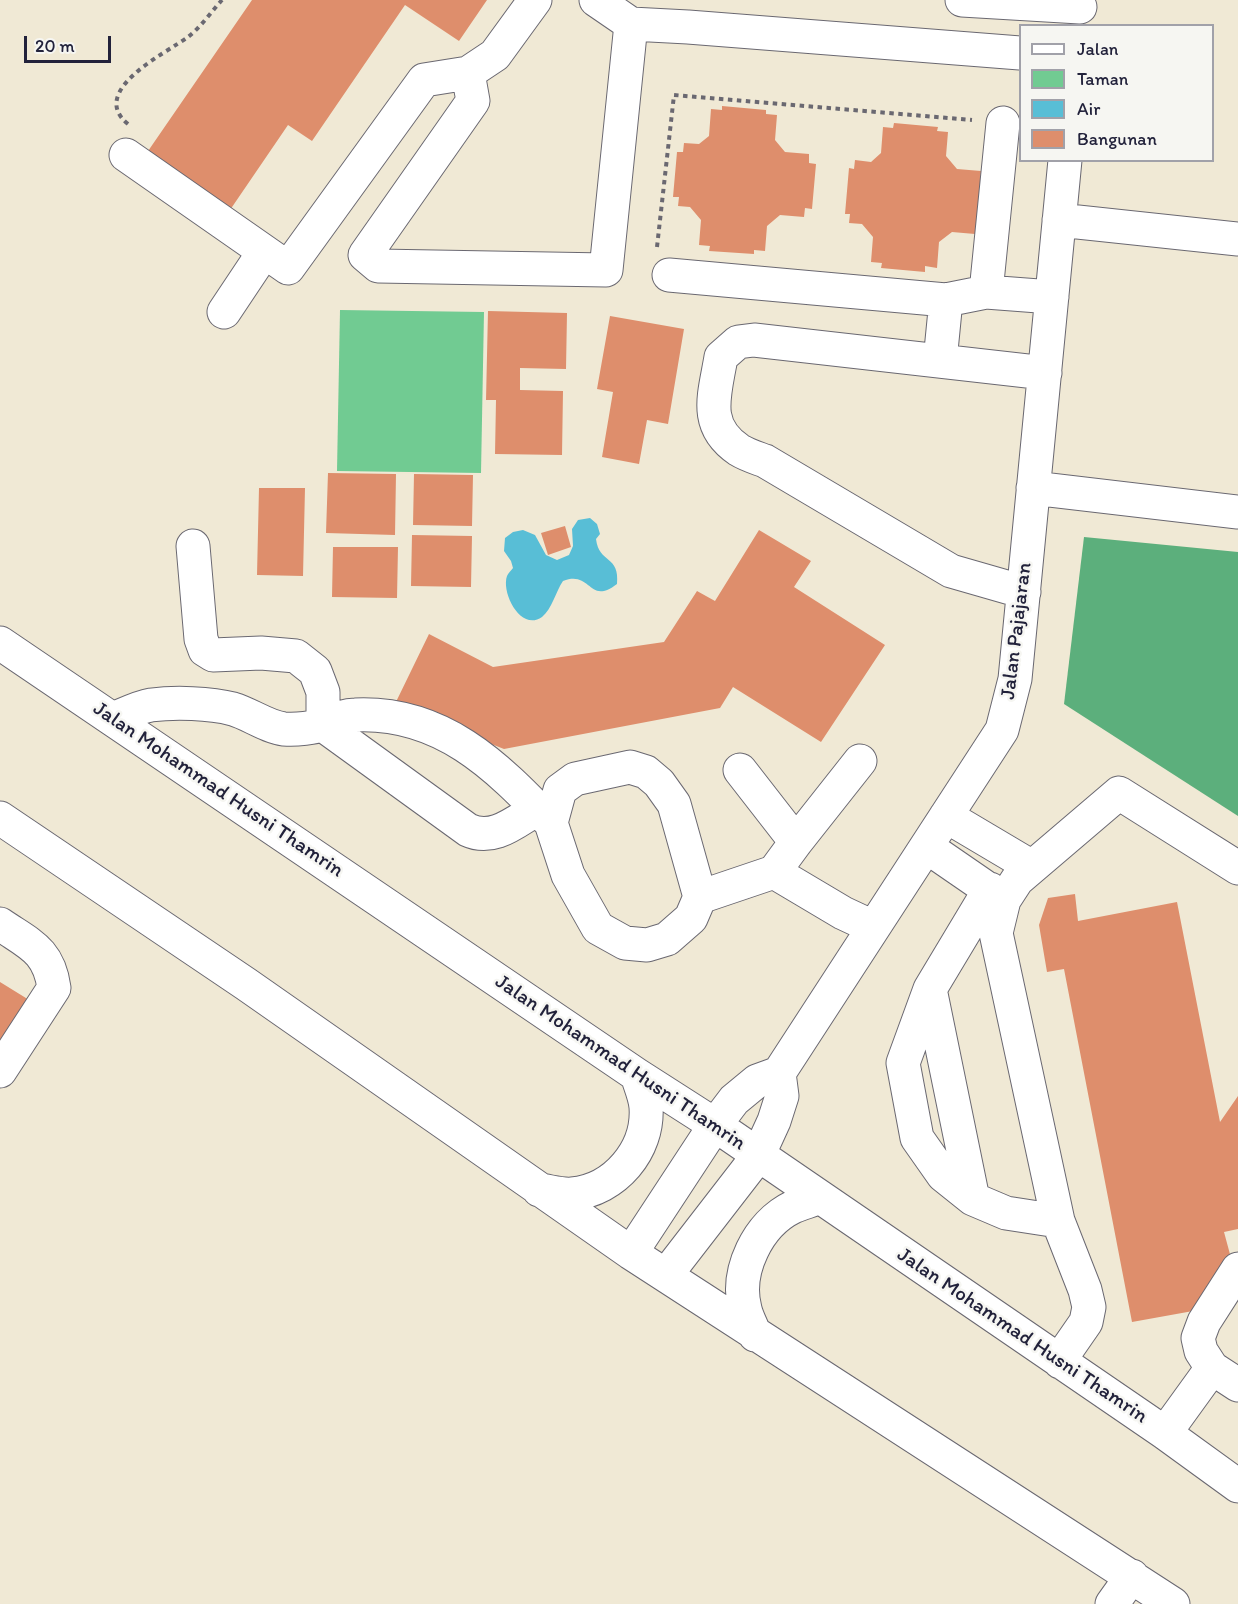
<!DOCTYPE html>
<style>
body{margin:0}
#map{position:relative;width:1238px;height:1604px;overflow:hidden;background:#f0e9d5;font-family:Itim,sans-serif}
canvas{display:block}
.legend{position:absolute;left:1019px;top:24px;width:195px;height:138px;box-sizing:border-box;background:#f6f6f2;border:2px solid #a1a1a9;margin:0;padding:8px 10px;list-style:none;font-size:18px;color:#22223b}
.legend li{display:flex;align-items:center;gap:12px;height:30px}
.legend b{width:30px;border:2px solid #a1a1a9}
.scale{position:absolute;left:24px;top:36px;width:87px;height:27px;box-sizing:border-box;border:3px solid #22223b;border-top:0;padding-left:8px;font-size:18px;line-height:21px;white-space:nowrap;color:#22223b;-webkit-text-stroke:4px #f6f6f2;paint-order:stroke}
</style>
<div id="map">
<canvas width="1238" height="1604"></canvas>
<ul class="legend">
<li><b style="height:8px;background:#fff"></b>Jalan</li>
<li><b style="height:16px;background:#71cb92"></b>Taman</li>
<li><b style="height:16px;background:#58bed6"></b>Air</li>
<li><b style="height:16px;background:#de8e6c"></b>Bangunan</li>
</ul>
<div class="scale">20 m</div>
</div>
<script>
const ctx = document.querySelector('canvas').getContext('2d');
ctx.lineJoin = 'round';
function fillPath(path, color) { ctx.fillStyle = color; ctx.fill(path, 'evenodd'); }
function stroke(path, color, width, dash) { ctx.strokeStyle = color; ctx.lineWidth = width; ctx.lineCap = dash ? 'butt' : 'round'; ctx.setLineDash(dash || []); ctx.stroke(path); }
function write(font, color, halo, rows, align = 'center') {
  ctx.font = font + ' Itim,sans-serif'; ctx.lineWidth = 5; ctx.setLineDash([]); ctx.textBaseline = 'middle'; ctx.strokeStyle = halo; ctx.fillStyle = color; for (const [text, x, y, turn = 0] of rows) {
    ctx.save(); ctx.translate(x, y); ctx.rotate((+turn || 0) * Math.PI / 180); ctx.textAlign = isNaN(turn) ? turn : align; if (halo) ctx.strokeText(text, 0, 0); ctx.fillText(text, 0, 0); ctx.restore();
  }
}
fillPath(new Path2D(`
 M340 310 484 312 481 473 337 471Z`), '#71cb92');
fillPath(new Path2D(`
 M1084 537 1238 552V816L1064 704Z`), '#5caf7c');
fillPath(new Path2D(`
 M590 518 597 524 600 534 596 539C599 564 620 555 617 584 588 606 592 570 563 581 556 591 552 609 542 617 521 632 501 593 507 576 508 573 511 571 513 568L511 561 504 551 505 538 513 532 523 530 535 535 546 555 557 560 569 555 573 546 572 529 578 520Z`), '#58bed6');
fillPath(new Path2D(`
 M252 0H487L459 41 405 5 312 141 288 125 230 210 146 154Z
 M722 106 766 110V114L777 115 775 140 785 152 809 154V163L816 164 812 209 805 208 804 217 780 215 767 226 765 251 754 250V254L709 251 710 246 699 245 701 220 690 207 678 206 679 197H673L677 152H683L684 143 699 144 709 136 711 109 722 110Z
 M894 123 938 127 937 131 948 132 946 156 957 169 981 171 980 180H988L975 234 952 232 939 242 937 268 925 266V272L881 268 882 263 871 262 873 237 862 224 849 223 850 214H845L849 168 854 169 855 160 871 162 881 153 883 127 893 128Z
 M488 311 567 313 566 369 520 368V390L563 391 562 455 495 454 496 400H486Z
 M610 316 684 329 668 424 647 420 639 464 602 457 613 392 597 389Z
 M328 473 396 474 395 535 326 533Z
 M414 474 473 475 472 526 413 525Z
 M259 488H305L303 576 257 575Z
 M565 526 571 547 548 555 541 533Z
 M759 530 811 561 794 587 885 645 821 742 733 687 720 708 504 749 394 706 429 634 493 667 664 642 697 591 715 601Z
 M412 535 472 536 471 587 411 586Z
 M333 547H398L397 598 332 597Z
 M1075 894 1078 921 1177 902 1220 1122 1238 1096V1229L1224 1232 1231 1258 1193 1311 1132 1322 1064 969 1047 972 1039 925 1048 898Z
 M0 982 34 1003 0 1055Z`), '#de8e6c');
const minor = new Path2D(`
 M962 0 1080 7
 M631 24 688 27 1020 53
 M468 73 473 101 365 255 378 266 606 270 631 24 596 0
 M126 155 288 268 424 80 468 73 495 55 535 0
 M1059 220 1238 239
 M669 275 946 300 986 292 1052 297
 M986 292 1003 123
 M224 312 264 252
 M940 361 946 300
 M1033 488 1238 512
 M193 546 201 639 205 650 213 655 261 653 296 656 315 671 323 692V725L468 830C494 842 516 821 537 809
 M1024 592 951 571 765 461C757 458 747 455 739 450 702 425 715 394 721 357L738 342 754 340 1045 373
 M0 643 637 1075 715 1125 1165 1433 1238 1486
 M113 719C125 714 139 707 151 705 175 702 210 703 233 709 250 714 267 727 284 729 296 730 314 728 325 724 335 720 343 715 355 715 441 711 496 765 551 823
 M740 770 796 842
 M946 816 1032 867
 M0 818 246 984 631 1253 1173 1604
 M927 847 1004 900
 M774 872 796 842 860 761
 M990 889 930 989 903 1063 917 1138 943 1175 973 1199 1006 1213 1058 1221
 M700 897 674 804 659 783 646 772 630 767 575 779 560 790 551 823 568 875 598 928 625 943 647 945 667 939 691 918 700 897 774 872 843 913 873 927
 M0 924C29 944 49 950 54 988L0 1071
 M930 989 973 1199
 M539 1190C549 1191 561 1195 572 1194 615 1190 649 1150 646 1107 645 1096 640 1085 637 1075
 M631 1253 715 1125 734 1100 757 1081 779 1073 1002 730 1015 679 1065 160
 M1238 1269 1204 1322 1198 1338 1201 1351 1212 1368 1238 1385
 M666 1275 758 1156 774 1121 782 1096 779 1073
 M755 1335C752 1326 747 1318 745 1309 735 1271 758 1224 793 1207 802 1203 811 1201 820 1197
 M1060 1362 1068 1348 1086 1322 1089 1307 1085 1290 1058 1221 996 933 1004 900 1017 880 1119 793 1238 868
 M1165 1433 1212 1368
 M1112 1604 1132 1576`);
stroke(minor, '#6a6871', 35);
stroke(new Path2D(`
 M128 124C87 91 166 53 188 37 201 27 211 12 222 0
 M657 247 674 95 972 120`), '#6a6871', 4, [4.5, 4.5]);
stroke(minor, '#fff', 33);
write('21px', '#22223b', '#f6f6f2', [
 ["Jalan Pajajaran",1017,631,-83],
 ["Jalan Mohammad Husni Thamrin",218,790,34],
 ["Jalan Mohammad Husni Thamrin",620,1063,34],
 ["Jalan Mohammad Husni Thamrin",1022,1336,34]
]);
</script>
